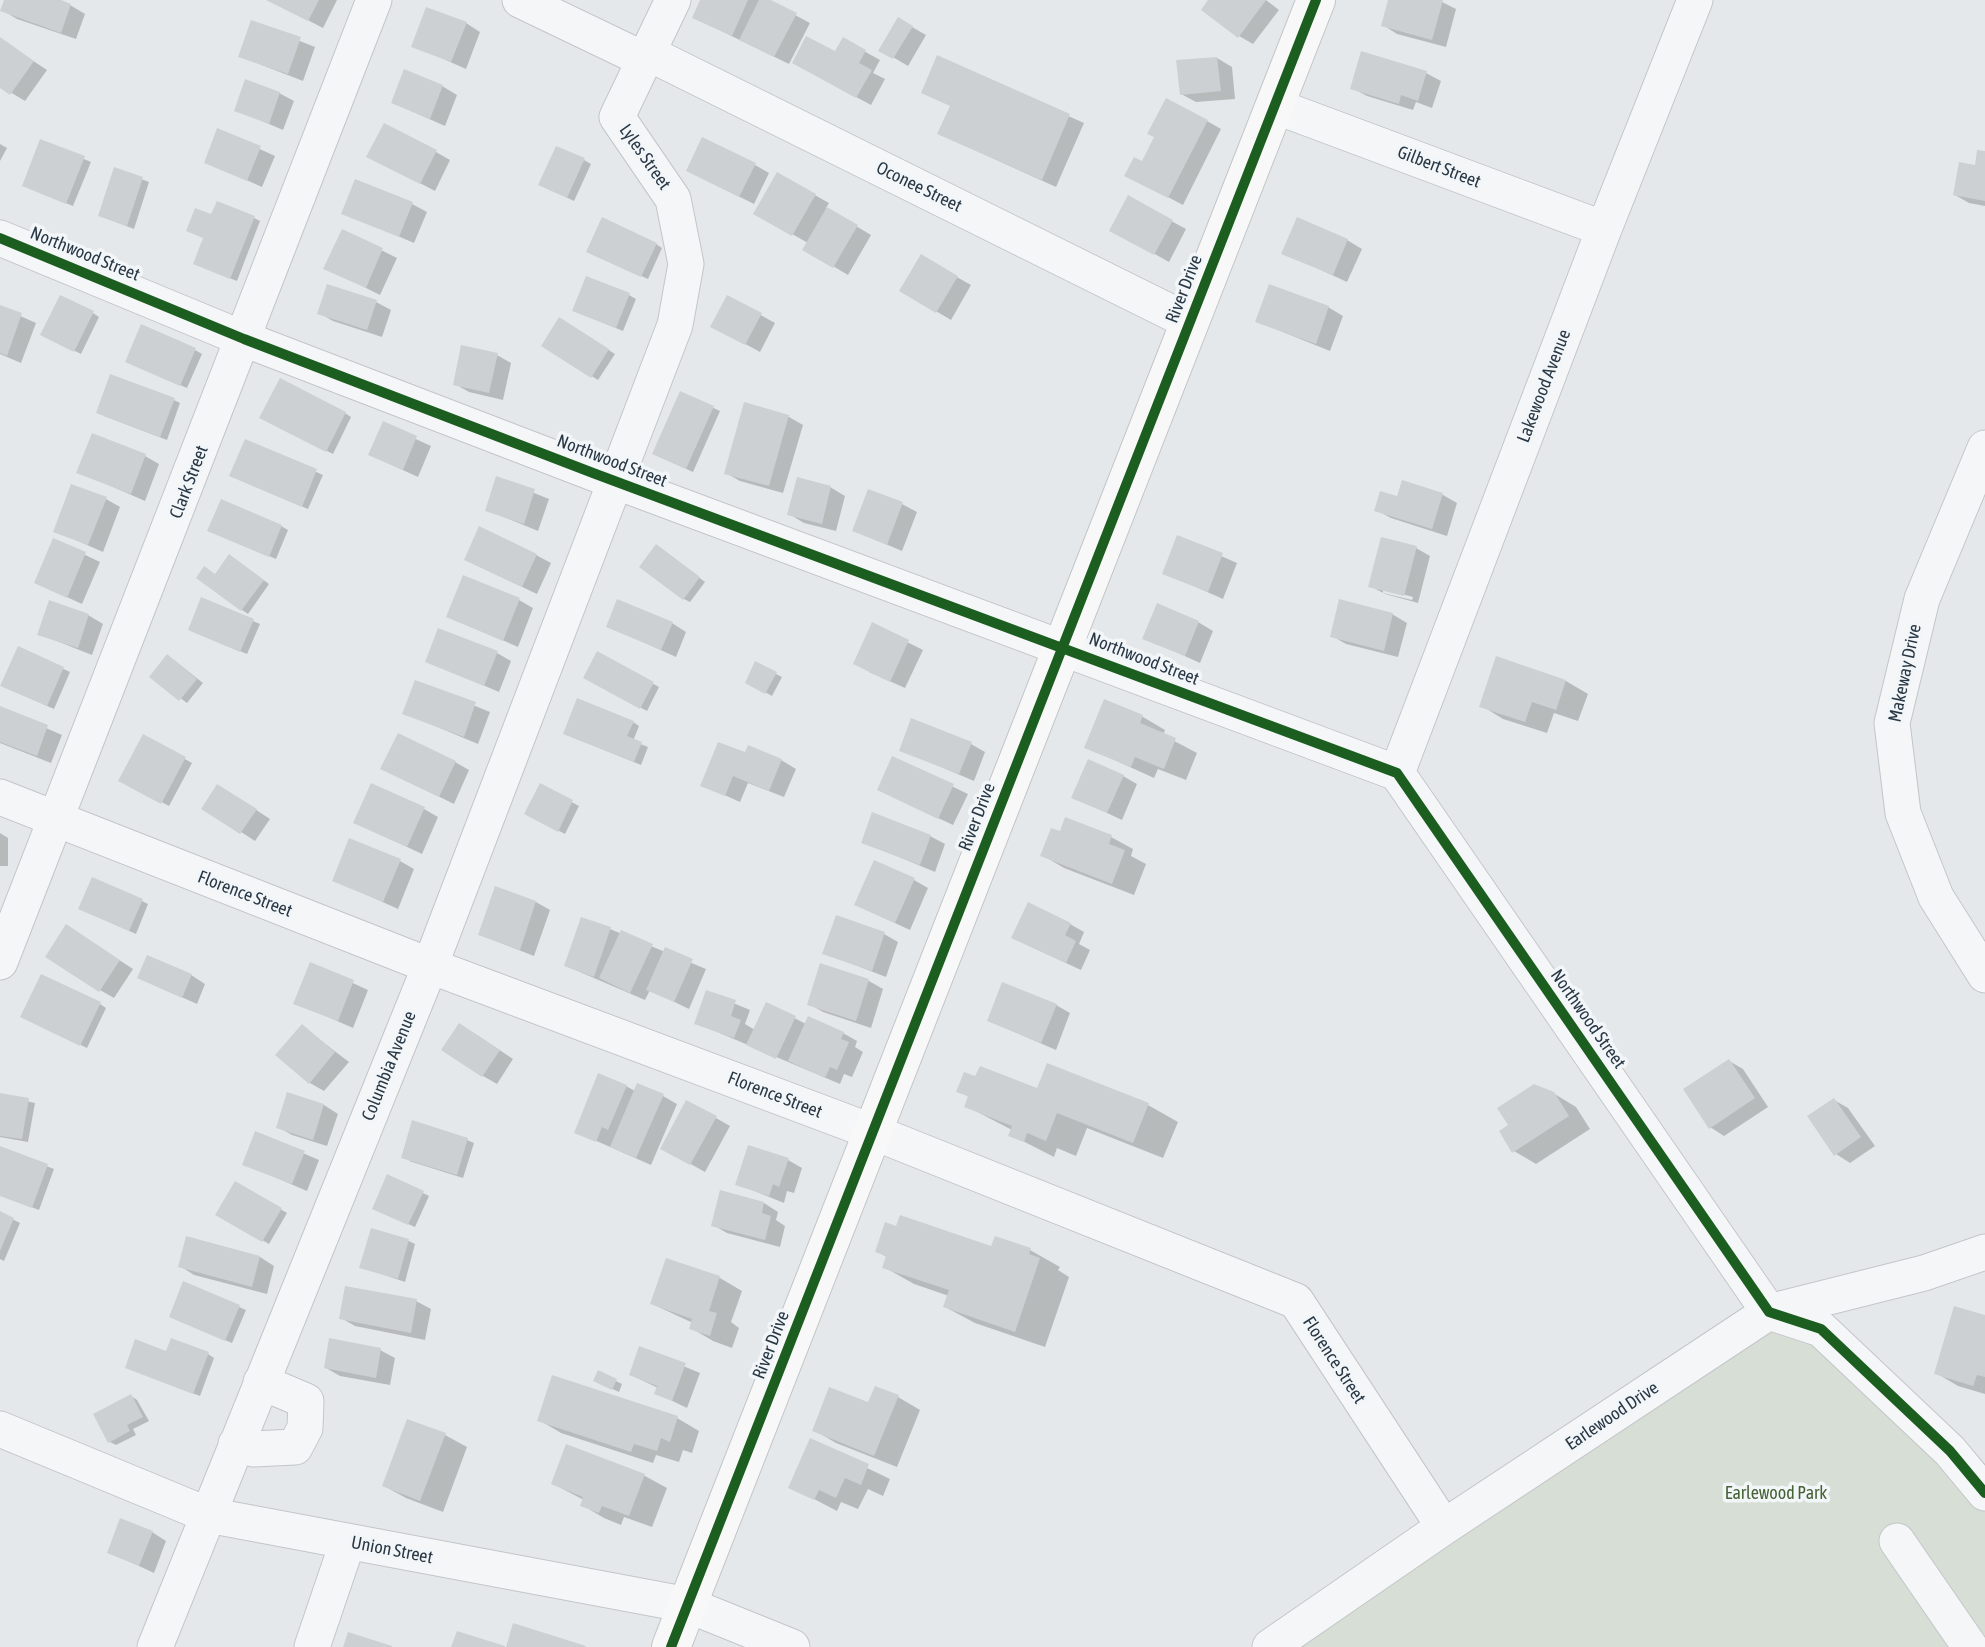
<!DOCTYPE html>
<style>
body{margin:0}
canvas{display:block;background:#e5e8ea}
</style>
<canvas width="1985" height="1647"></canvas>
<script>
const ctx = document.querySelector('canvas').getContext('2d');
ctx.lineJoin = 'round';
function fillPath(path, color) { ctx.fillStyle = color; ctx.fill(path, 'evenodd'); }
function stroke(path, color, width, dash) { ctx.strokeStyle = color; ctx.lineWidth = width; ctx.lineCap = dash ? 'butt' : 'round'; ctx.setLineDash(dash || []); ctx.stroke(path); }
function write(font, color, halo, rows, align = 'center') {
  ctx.font = font + ' "Asap Condensed",sans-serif'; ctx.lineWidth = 7; ctx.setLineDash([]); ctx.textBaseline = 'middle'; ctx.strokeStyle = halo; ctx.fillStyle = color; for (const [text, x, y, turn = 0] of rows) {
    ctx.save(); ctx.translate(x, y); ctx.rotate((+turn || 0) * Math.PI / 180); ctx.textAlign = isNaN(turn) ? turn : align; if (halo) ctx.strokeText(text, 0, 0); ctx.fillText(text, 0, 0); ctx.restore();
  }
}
fillPath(new Path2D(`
 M1769 1312 1985 1467V1647H1270Z`), '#d7ded5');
fillPath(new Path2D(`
 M6 0H55L70 5 85 14 76 39 17 19 2 10Z
 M269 0H337L323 28Z
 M702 0H767L810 23 789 64 709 25Z
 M1210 0H1266L1279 10 1253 44 1239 36Z
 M1390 0H1438L1456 9 1446 47 1397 34 1383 25Z
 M898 19 926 35 908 66 881 50Z
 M252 22 315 47 303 81 241 57Z
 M466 23 480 32 466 69 414 46Z
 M0 39 47 70 25 101 0 86Z
 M844 40 880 60 873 73 885 79 871 105 808 71 836 53Z
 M938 58 1084 123 1056 187 939 134 951 106Z
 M1217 58 1232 67 1235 99 1196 102 1181 94Z
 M1426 73 1441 81 1432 108 1416 102 1413 110 1367 96 1352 88Z
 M442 86 457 95 445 126 393 103Z
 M279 93 294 101 283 130 236 110Z
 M1207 121 1221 129 1183 205 1141 183Z
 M218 130 275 156 262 187 206 162Z
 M41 141 91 162 73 206 24 186Z
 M0 144 7 148 0 161Z
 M436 152 450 160 435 191 383 164Z
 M1985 153V206L1969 203 1955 195Z
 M584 160 591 164 574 201 547 188Z
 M755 165 769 173 754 204 702 178Z
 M115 169 149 182 134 229 100 216Z
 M777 174 829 203 826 208 871 235 848 275 804 249 808 243 755 213Z
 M1129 198 1186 229 1169 262 1112 230Z
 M412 204 427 212 414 243 344 213Z
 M212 216 254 218 260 221 237 281 202 267Z
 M343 231 397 258 380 295 326 268Z
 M1347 240 1362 249 1347 282 1284 253Z
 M656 244 662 248 648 279 595 255Z
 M921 257 971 285 951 320 902 291Z
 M328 286 376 302 391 310 382 337 333 321 319 313Z
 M629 295 636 299 623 331 581 314Z
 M728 297 775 323 760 352 727 334Z
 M0 307 36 323 21 363 0 354Z
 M1328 307 1343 316 1330 351 1258 322Z
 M93 313 99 317 81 354 49 338Z
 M560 319 615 354 598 380 543 346Z
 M195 350 202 354 187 388 133 365Z
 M497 355 511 363 503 400 469 392 455 384Z
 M681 393 720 411 693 472 660 457Z
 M174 400 180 403 167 440 104 416Z
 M745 404 789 417 803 425 783 493 740 481 726 473Z
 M345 413 351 417 333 454 268 421Z
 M383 424 431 446 418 477 370 455Z
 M246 441 323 475 308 509 238 479Z
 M145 456 159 464 145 501 79 472Z
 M497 478 549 499 538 531 487 510Z
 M1403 482 1443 495 1457 503 1447 536 1391 518 1376 510 1398 499Z
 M830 487 845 496 836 531 804 523 789 514Z
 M106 499 120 507 103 552 55 531Z
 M902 504 917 512 902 551 855 531Z
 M281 526 288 530 276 559 216 534Z
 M1178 537 1237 563 1223 599 1164 573Z
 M54 540 100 562 82 604 36 583Z
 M1416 548 1430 556 1418 603 1385 594 1370 586ZM1383 589 1413 597 1412 600 1383 593Z
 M663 550 705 582 690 602 684 599Z
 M536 555 551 563 537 594 480 567Z
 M236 560 269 584 248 614 242 610Z
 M202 599 260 624 247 654 196 633Z
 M519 600 533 608 518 647 448 616Z
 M1392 614 1407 623 1398 657 1346 644 1332 636Z
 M88 615 103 624 92 655 39 634Z
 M1198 622 1213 631 1200 663 1145 638Z
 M672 623 686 632 676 657 608 626Z
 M873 625 923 650 905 688 869 672Z
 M19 648 70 672 54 709 9 689Z
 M497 653 511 661 499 692 427 661Z
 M598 654 659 687 647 711 585 678Z
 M174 660 203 683 187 703 152 677Z
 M756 664 782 677 772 696 747 682Z
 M1566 681 1588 694 1578 721 1554 713 1547 733 1503 719 1482 706Z
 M416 682 490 712 478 744 404 713Z
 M1105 701 1143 717 1165 730 1163 735 1197 753 1186 780 1158 769 1154 778 1086 747Z
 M0 708 62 735 51 763 0 743Z
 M633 722 639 726 633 741 648 747 641 765 572 737Z
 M144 736 192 763 169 806 120 780Z
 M971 744 985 752 974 781 901 750Z
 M746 755 781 760 796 769 784 797 748 783 740 802 702 785Z
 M893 758 968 794 953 825 893 797Z
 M455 762 469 770 454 804 397 776Z
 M1123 776 1137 784 1122 820 1073 797Z
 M540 785 579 806 565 834 526 814Z
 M232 794 270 819 255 841 204 808Z
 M424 809 438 817 422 854 356 823Z
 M0 833 8 838V866H0Z
 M1061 833 1111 837 1133 849 1131 856 1146 864 1134 895 1064 868 1042 855Z
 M930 836 945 844 935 872 863 842Z
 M400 861 414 869 398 909 334 880Z
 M914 880 928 888 910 930 871 912Z
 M142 901 148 904 136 934 87 912Z
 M536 902 550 910 534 956 480 935Z
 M1070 924 1084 932 1079 944 1090 950 1081 970 1027 945Z
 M610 929 706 969 689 1009 650 990 645 1000 566 966Z
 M884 934 898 942 886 977 824 953Z
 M81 935 133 969 114 998 100 990Z
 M311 964 368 990 353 1028 296 1003Z
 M821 965 869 981 883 989 871 1028 823 1012 809 1004Z
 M191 975 205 984 197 1004 139 978Z
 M707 992 750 1010 745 1024 755 1030 767 1004 806 1024 843 1033 857 1041 855 1047 863 1052 852 1077 844 1074 840 1084 696 1023Z
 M100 1004 106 1008 87 1048 29 1020Z
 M1056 1005 1070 1013 1056 1050 989 1021Z
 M302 1026 349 1062 324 1091 310 1083Z
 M474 1033 513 1059 497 1084 483 1076Z
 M1729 1061 1743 1069 1768 1107 1724 1136 1710 1127Z
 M626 1086 635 1091 663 1096 677 1104 651 1165 576 1132Z
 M959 1091H1038L1148 1105 1178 1122 1163 1158 1087 1128 1076 1156 1057 1148 1054 1157 1011 1135 1012 1130 966 1106 969 1097Z
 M1553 1093 1576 1107 1590 1129 1536 1164 1514 1151Z
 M288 1094 324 1105 338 1114 327 1146 292 1135 278 1127Z
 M0 1095 35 1103 28 1142 0 1137Z
 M1834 1100 1848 1108 1875 1146 1850 1163 1836 1154Z
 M716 1118 730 1126 705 1172 662 1148Z
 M256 1133 319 1160 307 1191 244 1164Z
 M467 1140 474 1143 463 1178 409 1161Z
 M0 1148 54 1169 39 1210 0 1195Z
 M788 1160 802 1168 794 1193 787 1191 784 1203 737 1184Z
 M236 1183 287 1213 269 1244 218 1215Z
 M423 1193 429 1196 415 1227 380 1212Z
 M764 1203 778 1212 776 1220 785 1226 780 1247 727 1233 713 1225Z
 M0 1213 20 1223 4 1261 0 1259Z
 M187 1238 260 1257 274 1266 267 1294 194 1275 180 1266Z
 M409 1241 415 1244 405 1282 361 1267Z
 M993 1248 1030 1250 1060 1267 1058 1270 1069 1277 1045 1347 975 1323 945 1307 949 1296 914 1284 884 1267 888 1258 877 1251Z
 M667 1260 720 1278 742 1291 731 1322 739 1328 732 1348 713 1341 691 1328 693 1323 652 1304Z
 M416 1301 431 1309 425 1340 355 1326 341 1318Z
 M239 1307 246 1310 232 1343 177 1320Z
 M1985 1317V1394L1958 1386 1936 1373Z
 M640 1348 700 1373 687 1408 656 1393 658 1388 631 1375Z
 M380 1350 395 1358 390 1385 340 1376 326 1368Z
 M208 1354 214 1358 200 1396 133 1370Z
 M553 1378 677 1418 699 1431 692 1453 683 1450 679 1462 656 1455 653 1463 561 1433 539 1420Z
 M616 1381 622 1384 619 1392 602 1384Z
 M131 1396 137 1400 149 1421 133 1429 136 1435 116 1445 110 1442Z
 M898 1397 920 1410 897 1467 836 1443 814 1430 869 1405Z
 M445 1435 467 1447 443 1512 406 1498 384 1486Z
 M811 1441 890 1479 883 1496 868 1489 858 1509 841 1502 837 1511 791 1487Z
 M567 1446 645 1476 667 1488 652 1527 624 1517 621 1525 604 1518 582 1505 584 1500 553 1484Z
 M152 1532 166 1541 154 1573 109 1552Z`), '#0003');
fillPath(new Path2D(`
 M4 0H61L71 4 61 33 0 11Z
 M266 0H319L308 21Z
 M700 0H748L732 36 692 18Z
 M759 0H771L797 13 774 57 739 40Z
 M1208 0H1266L1238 38 1201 10Z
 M1388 0H1443L1432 40 1381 26Z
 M426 7 467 22 451 62 411 47Z
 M898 17 913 26 893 59 878 51Z
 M251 20 301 37 288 74 238 57Z
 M806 36 835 51 843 37 866 50 859 63 872 70 856 98 792 63Z
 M0 37 34 61 10 95 0 88Z
 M1361 51 1427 71 1418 101 1401 95 1399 104 1350 89Z
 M937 55 1070 114 1042 180 937 134 950 106 921 93Z
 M1217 57 1221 91 1180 95 1176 60Z
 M404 69 443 85 430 119 391 103Z
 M245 79 280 92 269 124 234 111Z
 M1166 98 1208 120 1168 198 1124 176 1134 157 1142 161 1154 137 1147 134Z
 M384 123 437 150 420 184 366 157Z
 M217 128 261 146 247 181 204 163Z
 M702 137 756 163 739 197 686 171Z
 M40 139 85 156 66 204 22 186Z
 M556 146 585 158 567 198 538 185Z
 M1977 150 1985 151V201L1953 195 1959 162 1975 165Z
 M114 167 143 177 127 226 98 216Z
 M777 172 816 194 792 236 753 214Z
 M355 179 413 202 399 237 341 214Z
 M1128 195 1173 220 1154 255 1109 231Z
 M217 201 255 216 230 279 193 264 203 238 186 231 195 208 211 214Z
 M827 207 858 225 833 268 802 250Z
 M602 217 657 243 641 277 586 252Z
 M1297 217 1348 239 1333 275 1281 254Z
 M342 229 383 248 366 288 323 269Z
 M921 254 958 276 936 313 899 291Z
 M586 276 630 293 616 328 572 311Z
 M327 284 377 300 367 330 317 314Z
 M1269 284 1329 306 1316 344 1255 322Z
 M60 295 94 311 74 352 40 335Z
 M727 295 762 313 745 345 710 327Z
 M0 305 22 313 7 356 0 353Z
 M559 317 609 349 591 378 541 346Z
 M141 324 196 348 180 386 125 362Z
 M461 345 498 353 489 393 453 385Z
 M110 374 175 398 160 437 96 413Z
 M280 378 346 412 326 452 259 418Z
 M680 391 714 406 686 469 652 454Z
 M744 402 789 415 769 486 724 474Z
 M383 421 417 436 403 470 368 455Z
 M92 433 146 454 131 494 76 473Z
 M245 439 317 469 302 507 229 476Z
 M496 476 535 489 524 524 485 511Z
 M797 477 831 486 822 524 787 515Z
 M1402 480 1443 493 1432 529 1374 511 1380 491 1397 496Z
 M71 484 107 497 88 545 53 532Z
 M868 489 903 502 887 545 852 531Z
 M221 499 282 525 269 557 207 531Z
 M479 526 537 554 522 587 464 560Z
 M1177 535 1223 553 1208 592 1162 574Z
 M1381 537 1417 546 1404 596 1368 587Z
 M53 538 86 552 67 598 34 583Z
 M656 544 700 577 683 600 639 567Z
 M229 554 264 580 241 611 196 578 204 566 215 574Z
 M463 575 520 598 503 641 446 617Z
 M201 597 254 619 240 652 188 630Z
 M617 599 673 622 661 650 606 627Z
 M1339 599 1393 613 1384 651 1330 637Z
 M49 600 89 614 78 648 37 635Z
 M1157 603 1199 621 1185 656 1142 639Z
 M872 622 909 640 890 682 853 664Z
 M438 628 498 651 484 686 425 662Z
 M18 646 64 667 47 706 0 686Z
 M597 651 654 682 640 709 583 678Z
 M167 654 197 679 179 701 149 677Z
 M1496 656 1566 680 1556 710 1532 702 1525 722 1479 707Z
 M755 661 777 672 765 694 745 683Z
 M415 680 476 702 464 737 402 714Z
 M577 698 634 721 627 736 642 742 634 762 563 734Z
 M1104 699 1143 715 1140 723 1176 738 1164 769 1135 757 1131 767 1084 748Z
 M0 706 48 725 37 756 0 742Z
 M911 718 972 742 959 774 899 751Z
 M398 733 456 761 439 797 380 769Z
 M143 734 186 757 161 804 118 781Z
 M718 742 745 752 748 745 782 759 769 791 733 776 725 796 700 786Z
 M892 756 954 784 938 819 877 790Z
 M1088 759 1124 775 1107 813 1071 798Z
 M371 783 425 807 407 847 353 823Z
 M540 783 573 800 558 832 524 814Z
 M217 784 257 809 240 834 201 809Z
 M872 812 931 835 920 865 861 843Z
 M1065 817 1112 835 1109 844 1125 850 1112 884 1040 856 1051 828 1060 831Z
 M349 838 401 859 383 902 332 881Z
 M874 860 915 878 895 923 854 905Z
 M92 877 143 899 129 931 78 909Z
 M495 886 536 901 520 950 478 935Z
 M1028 902 1071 923 1065 935 1076 941 1066 963 1011 938Z
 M836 915 885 932 872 971 822 954Z
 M581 917 611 927 594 977 564 966Z
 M66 924 120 960 99 992 45 957Z
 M621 930 653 944 630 993 599 978Z
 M665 947 693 959 674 1002 646 990Z
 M147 955 192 974 182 998 137 978Z
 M310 962 354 980 338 1021 293 1004Z
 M820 963 869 979 856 1021 807 1005Z
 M41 974 101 1002 80 1046 20 1017Z
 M1002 982 1057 1004 1041 1043 987 1021Z
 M706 990 736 1000 731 1016 741 1020 734 1038 694 1024Z
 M766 1002 796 1016 776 1059 746 1045Z
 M808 1016 844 1032 841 1039 849 1042 837 1070 830 1067 825 1078 788 1061Z
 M459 1023 500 1050 482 1077 441 1050Z
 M302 1024 335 1052 309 1084 275 1055Z
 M1729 1059 1755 1098 1709 1129 1683 1089Z
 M1047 1063 1149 1103 1133 1143 1057 1113 1046 1141 1027 1133 1024 1142 1008 1136 1012 1126 964 1107 968 1096 956 1092 964 1072 975 1076 980 1066 1037 1088Z
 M598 1073 627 1085 608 1130 602 1127 596 1142 574 1133Z
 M637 1083 664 1094 636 1158 610 1147Z
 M1534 1084 1554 1092 1569 1116 1512 1153 1499 1131 1508 1125 1497 1108Z
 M287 1092 324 1104 313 1140 276 1128Z
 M0 1093 29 1098 22 1139 0 1136Z
 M1834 1098 1861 1137 1834 1156 1807 1116Z
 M686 1100 717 1116 690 1165 660 1149Z
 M412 1120 468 1138 457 1175 401 1158Z
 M255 1131 305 1151 292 1184 242 1165Z
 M748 1145 789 1158 779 1187 773 1184 769 1196 735 1185Z
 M0 1146 48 1164 32 1208 0 1196Z
 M387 1174 424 1191 408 1225 372 1209Z
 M235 1181 282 1208 262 1242 215 1215Z
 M720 1190 764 1202 762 1213 771 1216 765 1240 711 1226Z
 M0 1211 14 1218 0 1251Z
 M900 1215 991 1246 995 1236 1031 1248 1029 1254 1040 1258 1015 1332 943 1307 949 1290 882 1268 886 1256 875 1252 885 1222 896 1226Z
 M371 1228 409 1239 398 1279 359 1268Z
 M186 1236 260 1256 252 1287 178 1267Z
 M666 1258 720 1276 709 1311 717 1313 710 1336 689 1329 692 1319 650 1304Z
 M183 1281 240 1305 225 1341 169 1317Z
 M345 1286 417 1299 411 1333 339 1319Z
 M1954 1306 1985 1315V1377L1977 1375 1973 1386 1934 1374Z
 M171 1338 209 1352 193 1394 125 1368 135 1339 166 1351Z
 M329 1338 381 1348 376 1378 324 1368Z
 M639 1346 686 1363 672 1401 654 1394 657 1386 629 1375Z
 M598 1370 617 1379 612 1390 593 1381Z
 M552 1375 678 1416 670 1442 661 1438 657 1451 634 1444 631 1452 537 1421Z
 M875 1386 899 1395 874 1456 812 1431 829 1387 868 1402Z
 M131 1394 143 1417 127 1425 130 1431 108 1443 93 1414Z
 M407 1419 446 1433 420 1501 382 1486Z
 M810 1438 869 1464 861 1485 845 1478 836 1498 819 1490 814 1500 788 1488Z
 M566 1444 645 1474 629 1516 602 1506 599 1513 580 1506 583 1497 551 1484Z
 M120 1518 153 1531 139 1566 107 1553Z
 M513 1623 586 1646V1647H506Z
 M457 1631 505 1646V1647H451Z
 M348 1632 392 1646V1647H343Z`), '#cdd0d2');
const minor = new Path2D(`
 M520 0 645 60
 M648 53 1190 322
 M1275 106 1604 229
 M0 238 244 339 593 473 1397 773 1769 1312 1821 1329 1950 1451 1985 1493
 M1985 448 1922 599 1892 723 1903 813 1936 897 1985 975
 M1397 773 1604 229 1695 0
 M0 797 441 970 873 1132 1296 1301 1444 1527
 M0 962 374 0
 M0 1429 208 1515 688 1605 792 1647
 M236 1444 253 1449 295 1447 305 1428 306 1401 261 1382
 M1897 1541 1970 1647
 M155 1647 430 966 675 325 686 264 673 199 617 117 673 0
 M312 1647 348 1541
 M1270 1647 1444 1527 1769 1312 1924 1273 1985 1252`);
const major = new Path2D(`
 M671 1647 1316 0`);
stroke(minor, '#c3c6c8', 37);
stroke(major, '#c0c5c8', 40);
stroke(minor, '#f4f6f7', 35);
stroke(major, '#f8f8f8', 38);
stroke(new Path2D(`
 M0 238 244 339 593 473 1397 773 1769 1312 1821 1329 1950 1451 1985 1493
 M671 1647 1316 0`), '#1b5e20', 10);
write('18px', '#293845', '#f3f6f9', [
 ["Lyles Street",645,157,55],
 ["Gilbert Street",1439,167,21],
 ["Oconee Street",919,187,26],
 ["Northwood Street",85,254,22],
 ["River Drive",1184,289,-69],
 ["Lakewood Avenue",1544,386,-69],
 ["Northwood Street",612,461,21],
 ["Clark Street",189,482,-69],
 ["Northwood Street",1144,659,21],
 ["Makeway Drive",1905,673,-78],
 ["River Drive",977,817,-69],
 ["Florence Street",245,894,21],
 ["Northwood Street",1588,1019,55],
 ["Columbia Avenue",389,1066,-68],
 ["Florence Street",775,1095,21],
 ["River Drive",771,1345,-69],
 ["Florence Street",1334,1360,57],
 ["Earlewood Drive",1612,1416,-34],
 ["Union Street",392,1550,11]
]);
write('18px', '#456235', '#f3f6f9', [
 ["Earlewood Park",1776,1493]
]);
</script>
